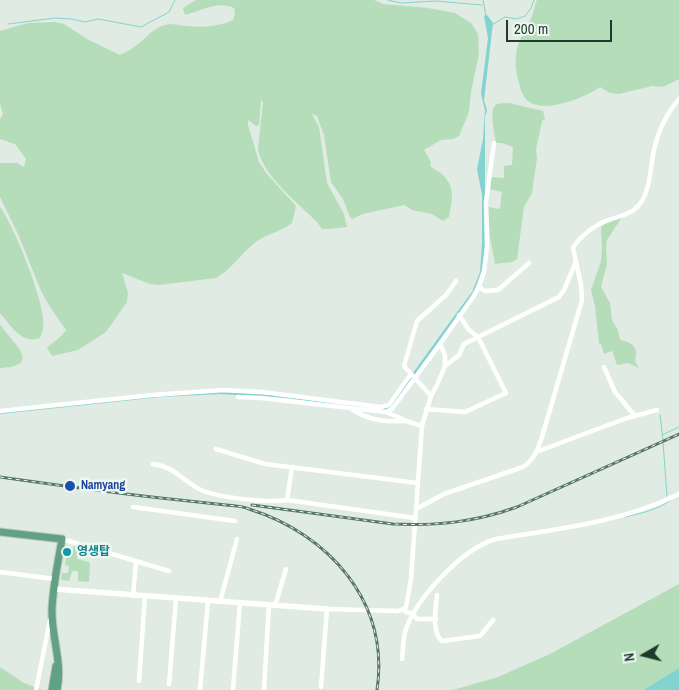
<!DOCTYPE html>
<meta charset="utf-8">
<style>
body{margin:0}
#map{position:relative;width:679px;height:690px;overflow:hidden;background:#dfebe3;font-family:"Archivo Narrow",sans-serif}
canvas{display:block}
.north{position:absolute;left:619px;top:630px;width:50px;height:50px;-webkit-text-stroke:4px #eff7f1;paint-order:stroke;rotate:262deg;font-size:14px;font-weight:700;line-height:20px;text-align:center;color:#1f3b2e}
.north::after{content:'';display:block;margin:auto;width:18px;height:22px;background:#1f3b2e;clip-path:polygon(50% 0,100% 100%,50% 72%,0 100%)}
.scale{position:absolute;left:506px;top:20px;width:106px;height:22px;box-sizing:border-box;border:2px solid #1f3b2e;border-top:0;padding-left:6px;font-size:15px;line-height:18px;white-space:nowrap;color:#1f3b2e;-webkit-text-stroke:4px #eff7f1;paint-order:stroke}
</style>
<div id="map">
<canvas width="679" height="690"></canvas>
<div class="north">N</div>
<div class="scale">200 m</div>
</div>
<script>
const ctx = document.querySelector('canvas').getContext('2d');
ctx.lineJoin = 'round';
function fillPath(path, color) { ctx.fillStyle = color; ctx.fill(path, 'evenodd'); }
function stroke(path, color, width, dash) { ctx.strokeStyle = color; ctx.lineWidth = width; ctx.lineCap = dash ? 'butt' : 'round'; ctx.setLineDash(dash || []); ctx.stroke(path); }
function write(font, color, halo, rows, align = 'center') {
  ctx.font = font + ' "Archivo Narrow","Noto Sans KR",sans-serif'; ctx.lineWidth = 5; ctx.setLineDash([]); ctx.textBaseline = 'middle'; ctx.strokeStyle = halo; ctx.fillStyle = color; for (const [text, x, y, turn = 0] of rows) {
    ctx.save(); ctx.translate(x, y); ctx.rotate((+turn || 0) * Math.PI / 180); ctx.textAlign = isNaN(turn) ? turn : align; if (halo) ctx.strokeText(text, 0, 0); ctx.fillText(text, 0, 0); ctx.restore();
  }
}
fillPath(new Path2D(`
 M196 0H374L383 4 428 8 455 13 471 23 478 34 479 54 471 92 469 112 459 136 453 139 441 140 424 150 431 162 430 166C434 170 439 171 443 175 456 189 452 200 449 217L443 221 432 214 412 210 404 205 363 214 352 219 350 217 343 199 331 182 324 135 317 116 312 114 319 127 327 183 344 214 347 227 328 229H322L317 222C299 204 262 175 258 149L263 102 261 100 259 125 256 126 248 120V125L259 162 267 174 296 206 292 223C282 231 268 234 257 241 242 252 232 269 216 278L159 285 150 284 122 273 128 293 127 302 106 332 78 350 52 356 47 348C54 341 61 338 66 330L50 307 41 291 18 234 0 197V163H17L24 167 26 159 15 144 0 139V119L3 114 0 103V31L28 23 55 22 64 24 87 39 120 55C126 52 132 49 137 45 147 37 155 26 169 24 175 24 182 26 188 26 201 28 222 26 233 20L235 14 234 8C219 0 200 11 185 15L183 8Z
 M537 0H679V79L663 87 652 86 619 94 610 93 600 87C584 98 545 114 528 101 522 96 520 87 518 80 516 72 515 62 516 54 518 40 526 30 531 18 534 13 534 6 537 0Z
 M509 103 543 111 545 119 542 121 536 149 537 158 532 193 524 207 517 259 512 262 495 264 490 236 488 207 500 209 502 192 490 189 491 177 504 178V166L512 165 513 147 502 143H496C495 135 488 108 497 104 500 103 506 103 509 103Z
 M0 207C14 226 42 296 43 319 44 325 43 332 40 338 21 344 11 326 0 313Z
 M622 217 607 240 606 250 607 264 601 287 610 303 612 320 618 330 620 340C633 343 639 347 635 361L639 368 628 363 617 365 612 351 604 354 601 344H599L595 306 591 290 601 261 602 248 601 227 605 224Z
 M0 324C11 342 45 366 0 368Z
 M74 546 79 547 77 559 89 562 90 566 89 582 78 581V571H72L69 581 61 580 62 573H68L69 566 65 565 66 558 71 557Z
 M679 584V668L643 690H453L498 677 550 654Z
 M0 667 24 683 42 690H0Z`), '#b6ddb9');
fillPath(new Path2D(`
 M487 15 493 23 484 100 487 110 485 117V249L483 267 473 294 392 406 386 410 335 405 287 398 220 394 161 397 0 414V412L175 395 220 392 287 396 335 404 382 408 397 395 452 319 472 292 480 272 482 243V195L477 169 483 139 485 110 481 94 488 38 484 16Z
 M679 668V690H643Z`), '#83d3cf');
stroke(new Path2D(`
 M388 0 401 3 436 1 482 5
 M483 0 486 16
 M8 24 55 18 72 19 85 22 98 19 141 27 169 12 175 0
 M492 25 505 17 516 19 525 16 531 8 534 0
 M660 415 663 440
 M662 435 679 427
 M663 442 667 496
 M625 517C641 513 659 510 672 499`), '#83d3cf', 1);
const primary = new Path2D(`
 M0 532 62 539C58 562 53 585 52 609 51 636 63 663 57 690
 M52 690 56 666`);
stroke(primary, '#c0c8c4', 9);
stroke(new Path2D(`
 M479 287 485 291 498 290 529 263
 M445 366V355L440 344 473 297 479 287 484 272 487 246 486 202 494 143
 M604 367 615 392 635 416
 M431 396 404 366 417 321 446 295 456 281
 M238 397 261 398 386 412 409 422 422 426 411 579 406 607 404 609 398 611 327 609 321 687
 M426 409 465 412 506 393 478 337 469 330 459 315
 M353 410C370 421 386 422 406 421
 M0 411 152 395 224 390 262 392 381 407 389 405 411 374
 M386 412 392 409 440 344
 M422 426 431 396 437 385 445 366 459 355 464 344 559 297 564 290 575 264
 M216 449 265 464 418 483
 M536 452 627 418 657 410
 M153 464C176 467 182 481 201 490 220 498 266 503 287 500L415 518
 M287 500 292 467
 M133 507 235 521
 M416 509 444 494 523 467C534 460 538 449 542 437L582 300 581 285 573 248C579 238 591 228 601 223 614 217 630 216 639 205 651 190 650 168 654 150 658 132 667 113 679 99
 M62 539 169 571
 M0 572 55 579
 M437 595C436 608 431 632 442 641L480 636 493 620
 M133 596 136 562
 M220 602 237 539
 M275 606 286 569
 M404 609 406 612 413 614 417 619H436
 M402 659C403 651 403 641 405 632 415 599 463 548 496 539 558 529 623 522 679 494
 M139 681 145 596
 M169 684 176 599
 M233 689 240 603
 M264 689 269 605
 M36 690 50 620
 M200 690 208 601`), '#fff', 4.5);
stroke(new Path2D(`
 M54 589 327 609`), '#fff', 5.5);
stroke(primary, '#61a284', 7);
const rail = new Path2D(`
 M0 477C56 485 113 493 170 499 189 501 207 503 226 505 234 506 242 506 249 509 329 534 390 602 377 690
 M252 505 393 524C438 526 475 522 517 507L679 434`);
stroke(rail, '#597769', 3);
stroke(rail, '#eff7f1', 1, [4]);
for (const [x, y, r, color] of [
 [70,486,6,"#1a4fb4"],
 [67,552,5,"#0f9aa8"]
]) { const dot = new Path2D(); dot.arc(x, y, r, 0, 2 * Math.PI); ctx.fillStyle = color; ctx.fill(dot); stroke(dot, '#eff7f1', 2); }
write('bold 12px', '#164399', '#eff7f1', [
 ["Namyang",81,486]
], 'left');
write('bold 12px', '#0d838f', '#eff7f1', [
 ["영생탑",77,552]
], 'left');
</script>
